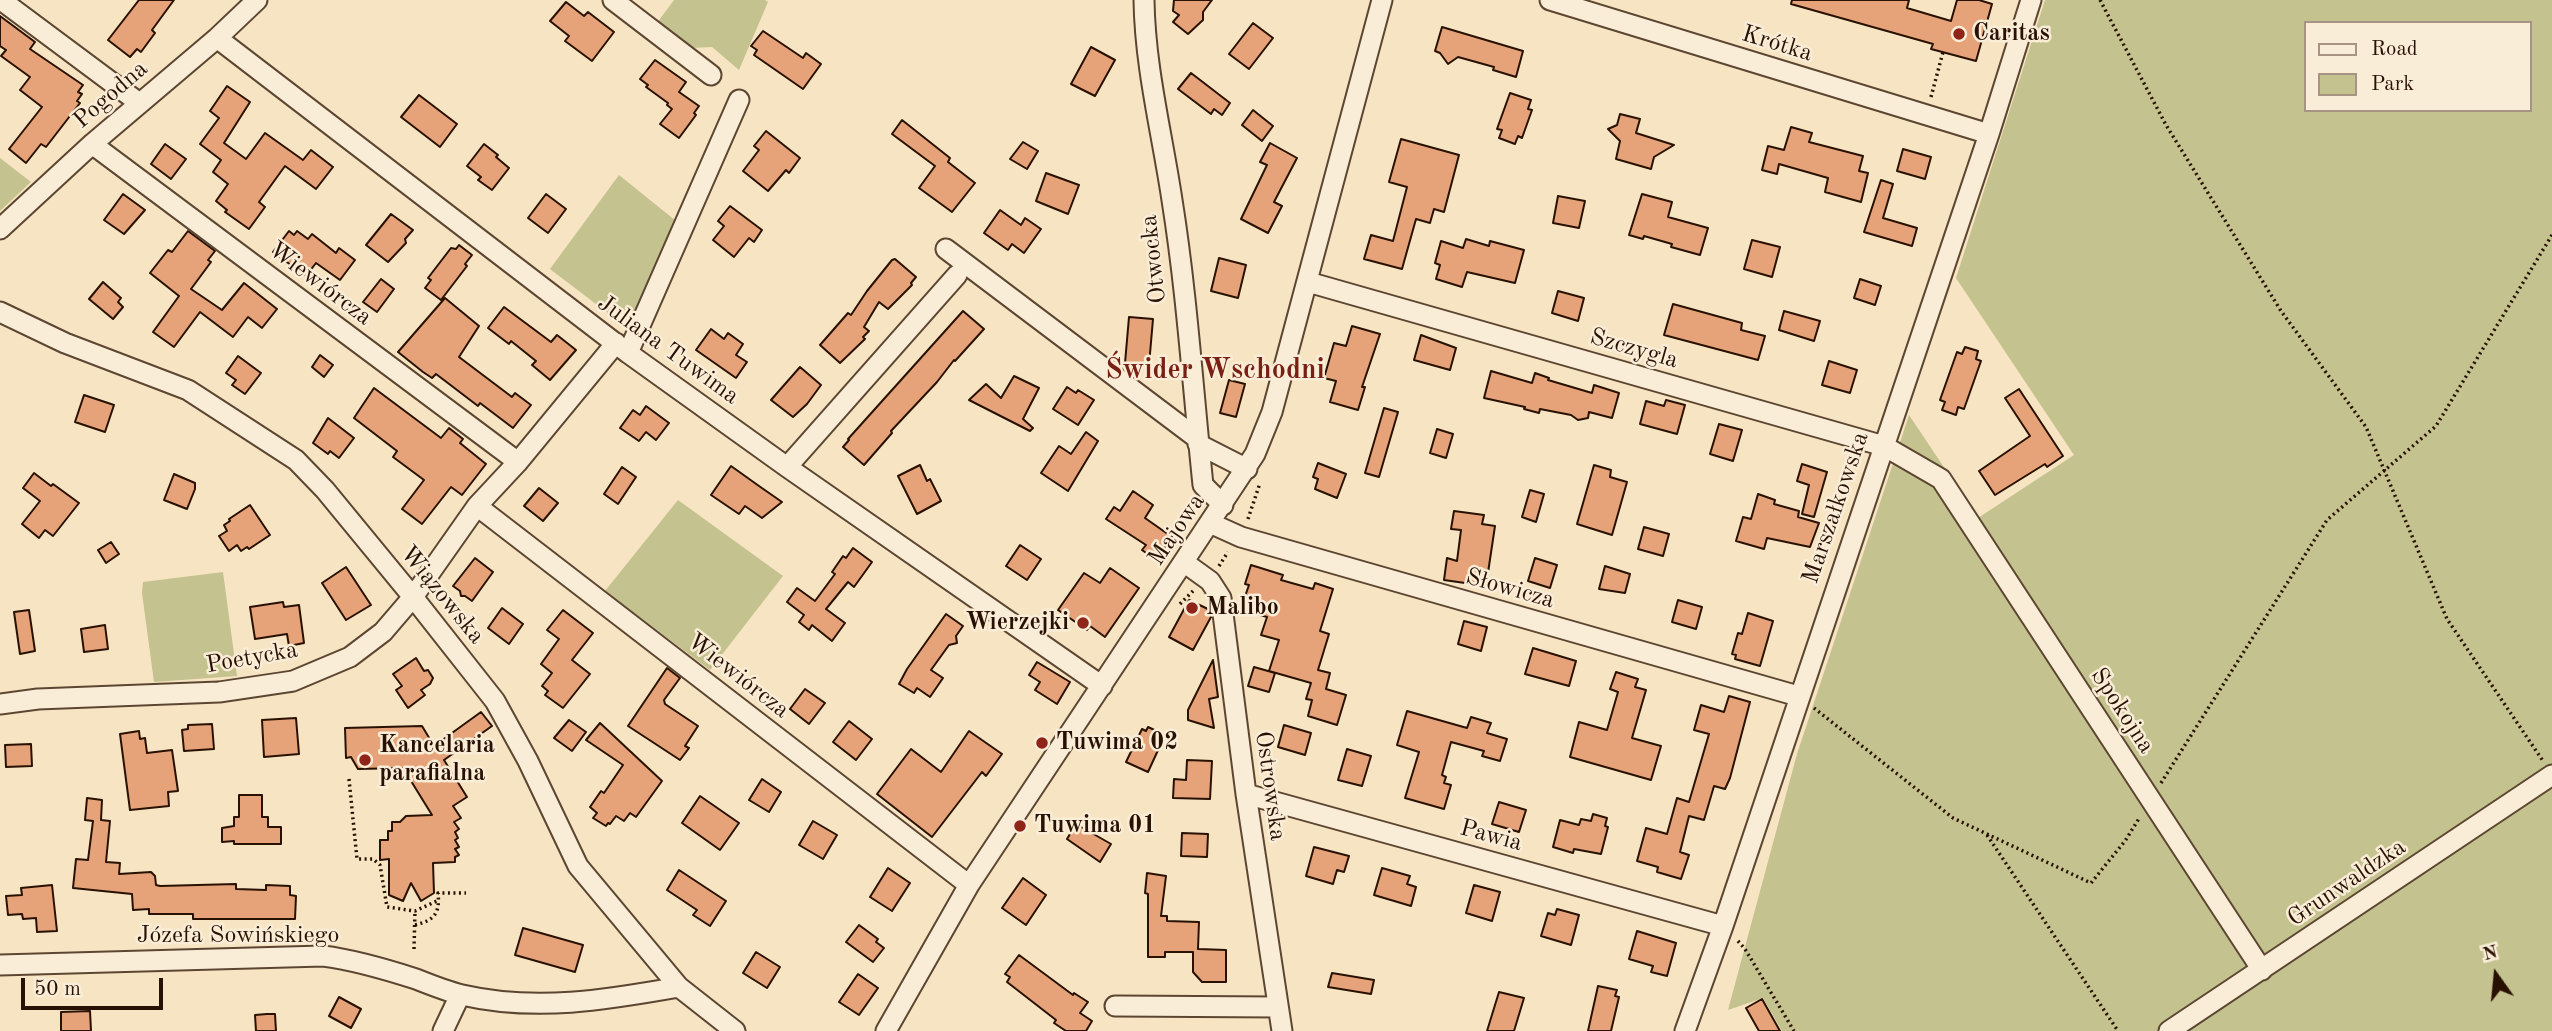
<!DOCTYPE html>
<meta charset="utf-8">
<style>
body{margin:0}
#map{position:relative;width:2552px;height:1031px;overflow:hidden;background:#f7e4c2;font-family:"Old Standard TT",serif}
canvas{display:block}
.legend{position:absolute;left:2304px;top:21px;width:228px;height:91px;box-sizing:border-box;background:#faedd7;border:2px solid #a69582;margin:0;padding:9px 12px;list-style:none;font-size:21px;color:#291102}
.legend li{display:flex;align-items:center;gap:14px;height:35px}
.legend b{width:35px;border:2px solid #a69582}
.north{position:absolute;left:2461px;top:940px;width:70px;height:70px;-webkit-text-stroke:5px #faedd7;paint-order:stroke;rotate:345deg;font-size:19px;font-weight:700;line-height:28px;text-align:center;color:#291102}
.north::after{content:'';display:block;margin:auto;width:24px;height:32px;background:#291102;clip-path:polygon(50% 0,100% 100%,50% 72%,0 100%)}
.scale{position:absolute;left:21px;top:978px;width:142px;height:32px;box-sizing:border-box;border:4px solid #291102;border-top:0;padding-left:9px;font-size:21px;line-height:24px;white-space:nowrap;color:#291102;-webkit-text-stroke:5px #faedd7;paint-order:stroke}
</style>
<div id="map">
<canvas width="2552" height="1031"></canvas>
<ul class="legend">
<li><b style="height:9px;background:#faedd7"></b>Road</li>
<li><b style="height:19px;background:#c4c28e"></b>Park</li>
</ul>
<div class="north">N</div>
<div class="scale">50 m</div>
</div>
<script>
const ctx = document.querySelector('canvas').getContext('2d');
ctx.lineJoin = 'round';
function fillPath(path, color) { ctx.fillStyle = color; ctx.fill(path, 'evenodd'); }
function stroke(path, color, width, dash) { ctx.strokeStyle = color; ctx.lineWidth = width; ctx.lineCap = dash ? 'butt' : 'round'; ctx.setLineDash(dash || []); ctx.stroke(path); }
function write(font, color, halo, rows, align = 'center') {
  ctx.font = font + ' "Old Standard TT",serif'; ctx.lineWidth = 5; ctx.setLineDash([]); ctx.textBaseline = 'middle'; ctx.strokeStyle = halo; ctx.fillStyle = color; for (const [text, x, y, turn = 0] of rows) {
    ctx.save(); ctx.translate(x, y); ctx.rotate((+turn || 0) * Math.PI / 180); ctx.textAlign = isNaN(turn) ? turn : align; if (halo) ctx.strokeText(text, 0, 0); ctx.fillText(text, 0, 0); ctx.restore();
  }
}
fillPath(new Path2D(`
 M674 0H765L768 2 739 70 712 47 690 48 657 23Z
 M2045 0H2552V1031H1782L1763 998 1728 1010 1797 754 1909 415 1978 518 2074 455 1956 278ZM2305 23H2529V110H2305Z
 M0 158 31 182 0 211Z
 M619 175 676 221 630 330 550 269Z
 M678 500 783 576 710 670 605 591Z
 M223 572 237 676 154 682 142 593 143 582Z`), '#c4c28e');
const building = new Path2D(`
 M139 0H174L152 30 155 33 141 52 137 49 130 57 108 40Z
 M1174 0H1212L1203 12V20L1188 34 1173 22 1179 15 1173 11Z
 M1792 0H1909L1907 8 1951 21 1957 0H1979L1992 4 1976 61 1931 49 1933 44 1791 4Z
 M566 2 584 16 588 12 614 32 592 61 565 41 569 36 550 21Z
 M0 16 35 42 30 49 83 85 78 92 82 94 77 101 80 103 46 147 41 144 26 163 9 149 42 107 20 90 30 77 1 56 6 50 0 46Z
 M1253 23 1273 38 1249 69 1229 54Z
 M1442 27 1523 51 1516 77 1493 70 1494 67 1458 57 1448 64 1440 53 1435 51Z
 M763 31 803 58 806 53 821 64 803 89 754 55 757 50 751 46Z
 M1091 47 1115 60 1095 96 1071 84Z
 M655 60 686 82 679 92 699 106 694 113 696 115 679 138 660 124 672 109 667 105 668 103 646 87 648 85 640 79Z
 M1191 73 1230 103 1222 115 1214 109 1211 114 1178 89Z
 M227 86 250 102 224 143 246 159 265 133 303 160 311 150 333 167 316 189 285 166 259 202 265 207 249 229 225 212 227 210 216 201 228 184 213 172 221 160 200 144 219 118 210 111Z
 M1510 93 1531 100 1528 109 1532 110 1522 138 1518 136 1515 144 1499 138 1502 130 1497 129Z
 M419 95 457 124 440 147 401 117Z
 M1253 110 1273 126 1262 141 1242 125Z
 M1620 114 1640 119 1636 133 1674 145 1654 157 1651 169 1616 159 1620 141 1608 129 1617 125Z
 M902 120 950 158 948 162 975 183 952 212 919 188 935 166 892 134Z
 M1791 127 1812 133 1809 142 1863 156 1859 171 1868 173 1861 202 1825 192 1828 178 1779 164 1777 174 1762 170 1768 146 1784 150Z
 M766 131 800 158 789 173 786 170 768 191 743 171 759 150 754 146Z
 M1401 139 1459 155 1444 212 1434 209 1430 223 1416 219 1402 269 1364 259 1371 235 1393 241 1407 187 1389 182Z
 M1023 142 1038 151 1027 169 1010 159Z
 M1270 143 1297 158 1274 202 1282 206 1268 233 1241 219 1267 165 1260 162Z
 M165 144 186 159 171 179 151 164Z
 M484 144 498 155 496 157 509 168 492 190 478 180 481 177 467 166Z
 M1903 149 1931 157 1925 179 1897 171Z
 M1046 173 1079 185 1068 214 1036 201Z
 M1881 180 1893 184 1883 218 1917 228 1912 246 1864 232Z
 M123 194 145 210 124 234 104 220Z
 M546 194 566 209 548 233 528 218Z
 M1642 194 1672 202 1668 217 1708 228 1700 255 1671 247 1672 244 1644 236 1643 239 1629 235Z
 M1558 196 1585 201 1579 228 1553 223Z
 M730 206 762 230 754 242 749 238 734 257 713 240 724 226 718 221Z
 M1000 210 1021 225 1025 218 1041 229 1024 253 1012 244 1008 250 984 233Z
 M391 214 413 230 405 239 406 243 388 262 366 245Z
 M188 231 215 251 208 260 211 262 191 289 222 310 244 283 277 309 262 328 248 317 233 337 200 312 174 347 153 332 179 296 150 273 168 250 172 252Z
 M289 231 294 235 297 231 308 239 312 234 336 253 339 248 355 260 340 280 316 263 306 276 273 252Z
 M1466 239 1489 246 1490 241 1524 250 1515 283 1467 272 1462 287 1436 279 1440 265 1435 263 1441 241 1463 248Z
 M1752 240 1780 247 1772 277 1744 269Z
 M459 245 472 255 465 264 467 266 441 300 425 288 431 280 428 278 451 248 456 249Z
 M1219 258 1246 265 1238 298 1211 291Z
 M895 259 916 277 911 283 912 285 888 309 879 302 864 327 869 331 863 337 865 339 840 363 820 345 848 313 851 315 867 291 892 260Z
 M381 279 394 289 377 312 363 302Z
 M1860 279 1881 286 1875 305 1854 298Z
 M103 282 121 298 118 302 123 307 113 319 89 299Z
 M1558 291 1584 298 1578 321 1552 313Z
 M445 298 479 326 459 357 512 397 515 393 531 405 513 428 480 403 478 406 436 374 432 378 423 372 398 352Z
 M1673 304 1742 323 1741 330 1765 336 1758 360 1664 335Z
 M504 307 551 342 557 335 576 350 550 380 532 365 536 361 511 341 509 344 488 328Z
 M963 311 984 329 955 361 954 360 937 382 891 431 892 433 864 465 843 447 849 440 848 439Z
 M1784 311 1820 321 1814 341 1779 330Z
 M1129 317 1153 319 1149 365 1125 363Z
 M1352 326 1380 334 1362 387H1365L1358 410 1330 402 1336 381 1324 378 1334 343 1346 346Z
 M711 329 724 339 728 333 743 344 736 355 747 362 736 378 696 350Z
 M1421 335 1456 348 1450 370 1414 360Z
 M1965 347 1978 351 1976 359 1981 361 1964 409 1958 407 1956 415 1942 410 1945 402 1940 400 1957 352 1962 354Z
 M320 355 333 365 324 377 312 367Z
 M238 356 261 373 245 394 232 385 236 380 226 373Z
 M1829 361 1857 370 1850 393 1822 385Z
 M800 367 821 385 807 404 793 417 771 400Z
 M1491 371 1532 383 1535 373 1549 378 1548 380 1592 393 1594 385 1619 393 1612 418 1589 412 1588 418 1578 420 1571 415 1540 409 1539 413 1524 409 1525 407 1484 398Z
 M1014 376 1039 388 1023 419 1033 428 1030 431 969 400 986 384 1001 398Z
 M1229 380 1245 384 1236 417 1220 413Z
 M1067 387 1076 393 1078 390 1094 400 1078 425 1053 409Z
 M374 388 441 438 449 428 463 439 460 443 486 464 462 495 451 487 422 524 402 509 424 480 393 457 397 451 354 418Z
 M2019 389 2063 456 2047 467 2045 464 1995 495 1979 471 2030 436 2005 398Z
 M84 395 114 405 105 432 75 422Z
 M1666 400 1685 405 1677 434 1640 424 1646 401 1664 406Z
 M646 406 669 423 656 440 646 432 639 441 620 428 633 410 640 415Z
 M1384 408 1398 412 1379 477 1365 473Z
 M328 418 354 438 339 458 330 451 328 454 313 443Z
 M1719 424 1742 430 1733 461 1710 454Z
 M1437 429 1453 434 1446 458 1430 453Z
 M1086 432 1098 441 1068 491 1041 473 1059 446 1071 454Z
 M1318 463 1346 474 1337 498 1315 489 1318 479 1313 477Z
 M1802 464 1827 472 1814 517 1802 514 1809 485 1797 481Z
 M920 465 927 481 930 479 941 501 917 514 898 476Z
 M1594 465 1611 470 1610 477 1627 482 1612 535 1577 524Z
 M731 466 759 486 782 502 762 518 745 506 739 514 711 495Z
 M622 467 636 477 618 504 604 494Z
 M34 473 51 486 53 484 79 503 53 536 45 530 39 538 22 524 40 501 23 488Z
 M174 474 195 483V489L187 509 164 500Z
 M539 488 558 503 543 521 524 506Z
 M1530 490 1544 494 1536 522 1522 517Z
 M1133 491 1153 505 1145 518 1172 537 1156 560 1142 550 1146 545 1106 519 1114 507 1120 511Z
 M1758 494 1775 500 1774 504 1799 511 1798 517 1819 523 1810 547 1767 538 1764 549 1736 541 1743 517 1751 519Z
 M250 505 270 535 249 549 247 547 241 551 237 545 229 551 219 536 227 531 224 525 230 521 229 519Z
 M1454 511 1484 515 1482 524 1495 526 1486 586 1444 580 1447 558 1457 561 1461 530 1451 529Z
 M1644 527 1669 534 1663 556 1638 549Z
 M111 542 119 554 106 563 98 550Z
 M1020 545 1041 559 1027 580 1006 566Z
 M853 548 872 562 854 587 848 582 826 609 845 623 832 641 812 625 809 630 799 622 804 615 787 602 797 588 815 601 835 574 832 572 843 556 846 558Z
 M475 558 493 572 472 601 465 596H461L460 591 453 586Z
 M1535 558 1557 565 1550 588 1528 581Z
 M1251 565 1283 575 1281 580 1313 589 1315 583 1333 589 1320 631 1329 634 1318 670 1330 673 1326 689 1346 695 1337 725 1308 716 1312 700 1306 699 1311 683 1269 671 1279 640 1261 635 1267 617 1253 613 1255 609 1242 605 1249 585 1245 584Z
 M1605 566 1630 574 1625 593 1599 589Z
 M346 567 371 605 346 620 322 583Z
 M1110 568 1139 588 1105 637 1090 626 1087 630 1058 610 1084 573 1100 583Z
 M1189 600 1210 610 1211 617 1193 650 1169 637Z
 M1678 600 1702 607 1696 629 1672 622Z
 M283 602 284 607 299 605 304 643 289 646 287 634 255 639 250 607Z
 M502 608 523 624 509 644 488 628Z
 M29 610 35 651 20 654 14 612Z
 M563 610 593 633 572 660 590 674 563 708 545 695 548 691 542 686 552 673 541 664 559 639 547 630Z
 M1748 613 1773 621 1760 666 1735 659 1736 655 1732 654 1738 633 1742 634Z
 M946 614 963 626 956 636 957 643 949 645 931 670 943 678 930 697 917 688 914 693 899 684 907 669Z
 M1464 621 1487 627 1481 651 1458 644Z
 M105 625 108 649 84 652 81 629Z
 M1533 648 1576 661 1569 686 1525 674Z
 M416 658 424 671 428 670 433 678 430 684 421 690 425 695 408 708 396 690 402 686 393 674Z
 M1213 660 1218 697 1209 699 1214 728 1188 720V710Z
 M1037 662 1070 682 1057 704 1035 690 1040 682 1029 675Z
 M1254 667 1275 673 1269 692 1248 686Z
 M667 668 680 678 664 700 665 704 698 726 685 746 689 748 680 760 628 726Z
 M1616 672 1638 679 1635 687 1646 690 1632 738 1661 746 1651 780 1570 757 1579 722 1607 730 1618 692 1610 689Z
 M805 689 825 703 809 724 790 709Z
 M1729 696 1750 702 1730 778 1725 789 1714 786 1704 820 1689 816 1680 852 1689 855 1681 879 1657 872 1658 867 1637 861 1646 828 1667 834 1677 798 1689 802 1709 734 1694 730 1701 705 1724 712Z
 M1407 711 1467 728 1471 717 1491 723 1487 733 1507 739 1500 761 1482 756 1484 751 1451 742 1442 775 1446 777 1444 783 1451 785 1444 809 1405 798 1419 752 1397 745Z
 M481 712 492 726 444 760 467 797 453 806 461 818 454 822 459 829 455 832 458 838 455 840 459 847 455 849 459 855 455 857V862L433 863 434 893 421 901 411 883 403 901 389 895V859L380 860V840H388V831H392V822H400L406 816 432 815 403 768 358 769 351 757 346 758 345 728 422 726 434 746Z
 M296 718 299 754 264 757 262 720Z
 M569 720 586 732 572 751 554 738Z
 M849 721 872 739 856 760 833 742Z
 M600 723 662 781 636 817 630 813 624 821 616 816 610 824 608 823 606 826 593 818 597 813 590 807 601 791 604 793 623 765 586 740Z
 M212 724 214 749 184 751 182 730 188 729V725Z
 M1284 725 1311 733 1305 755 1278 747Z
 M1148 727 1165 735 1148 772 1126 762 1142 729 1146 731Z
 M139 731 140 739 145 738 147 753 172 750 178 791 168 792 169 806 130 810 120 734Z
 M969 731 1002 754 986 776 982 772 932 837 877 794 911 749 941 772Z
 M31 744 32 766 6 767 5 745Z
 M1347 749 1371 756 1362 786 1338 780Z
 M1187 760 1212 761 1210 799 1173 798 1174 779 1186 780Z
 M762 779 781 792 769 812 749 800Z
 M239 795H262V817H268V827H281V844H234V841L222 842V828L234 826V817H239Z
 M700 796 739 823 720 850 682 823Z
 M87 798 102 800 101 820 110 821 106 862 120 863 119 874 151 872 155 876 156 885 160 886 236 884V889L266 890V885L290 886V895L296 896 295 919H193V914H149V909L133 910 132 894 73 888 76 859 88 860 93 821 85 820Z
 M1499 802 1526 810 1519 832 1492 824Z
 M1593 814 1607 818 1605 826 1608 827 1601 854 1574 849 1573 853 1553 847 1560 820 1579 825 1581 819 1591 821Z
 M813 821 837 835 823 859 799 845Z
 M1076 824 1111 844 1100 862 1067 839Z
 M1182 833 1208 834 1207 857 1181 856Z
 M1314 847 1349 856 1344 872 1337 870 1333 884 1306 876Z
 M888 868 910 883 892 911 870 897Z
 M1382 868 1410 876 1407 884 1416 887 1411 906 1374 895Z
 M679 870 726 901 710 926 693 915 697 910 667 890Z
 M1147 873 1166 876 1161 916H1167V921L1199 922 1198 949 1226 950V982H1202L1193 972V952H1165V957H1148V894L1145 893Z
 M1023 878 1046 895 1026 925 1002 908Z
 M52 885 57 931 37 932 36 918 23 919 22 914 8 915 6 896 22 895 21 888Z
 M1474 885 1500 892 1492 921 1466 913Z
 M1557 909 1579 915 1571 945 1541 936 1548 913 1555 915Z
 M859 925 878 939 876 942 884 948 873 962 846 942Z
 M523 928 583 945 575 972 515 955Z
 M1637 931 1676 943 1667 976 1651 972 1653 966 1629 959Z
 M756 952 780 967 767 988 743 973Z
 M1019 955 1073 995 1074 993 1088 1002 1080 1013 1092 1021 1086 1031H1066L1054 1023 1056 1020 1007 982 1010 977 1005 974Z
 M1332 973 1374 980 1371 994 1328 987Z
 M858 974 878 988 859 1015 839 1002Z
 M1598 986 1617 990 1615 996 1619 997 1611 1031H1588Z
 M1499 992 1524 998 1514 1031H1487Z
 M339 997 361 1009 351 1028 329 1016Z
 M1762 999 1780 1031H1759L1746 1008Z
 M90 1011 91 1031H61V1012Z
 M267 1014H275L276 1031H256L255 1015Z`);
fillPath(building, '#e6a379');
stroke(building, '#291102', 2);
const minor = new Path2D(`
 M1 0 138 102
 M613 0 711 75
 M1144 0C1145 68 1162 133 1172 200 1187 294 1193 390 1203 485L1223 505
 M1550 0 1989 134
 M217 38 628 353 787 467 1102 686
 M92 144 518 462
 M0 229 92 144 217 38 257 0
 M946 249 1198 439
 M1308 282 1884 446 1941 479 2262 970
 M0 312 65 343 188 390 296 460 325 490 413 597 495 701 528 761 578 866 679 987 735 1031
 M628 353 739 100
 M1198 444 1247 469
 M787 467 957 275
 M477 506 969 885
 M1210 523 1241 537 1798 696
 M1185 563 1210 581 1221 598 1246 794 1282 1031
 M0 704 38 699 219 692 293 681 350 657 383 632 413 597 477 506 518 462 616 343
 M1246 794 1723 926
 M0 965 323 956C355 960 385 969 416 979 431 985 446 991 462 995 536 1012 606 1000 679 987
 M1115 1006 1278 1007
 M443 1031 460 995
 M886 1031 969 885 1255 454 1272 412 1382 0
 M1685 1031 1723 926 1989 134 2031 0
 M2169 1031 2552 775`);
stroke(minor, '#5c4632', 23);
stroke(new Path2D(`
 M2100 0 2166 125 2281 311 2366 427 2447 619 2543 761
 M1931 97 1943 52
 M1248 519 1260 483
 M1219 566 1228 552
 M1180 604 1194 590
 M1814 708 1953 818 2091 883 2125 841 2140 817
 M349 779 357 859H373L380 865 387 907 415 911 439 900
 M2161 783 2327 520 2436 426 2552 235
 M1987 835 2118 1031
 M415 925C435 920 440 913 438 893H466
 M1738 941 1745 949 1794 1031
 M414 949 415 911`), '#291102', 3.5, [2, 3.5]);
stroke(minor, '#faedd7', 19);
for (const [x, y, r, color] of [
 [1959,34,7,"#8f2418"],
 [1192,608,7,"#8f2418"],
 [1083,623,7,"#8f2418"],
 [1042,743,7,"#8f2418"],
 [365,760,7,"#8f2418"],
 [1020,826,7,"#8f2418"]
]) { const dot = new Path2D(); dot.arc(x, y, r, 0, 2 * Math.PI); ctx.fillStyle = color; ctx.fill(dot); stroke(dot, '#faedd7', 2.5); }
write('bold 24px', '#291102', '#faedd7', [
 ["Caritas",1973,34],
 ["Malibo",1206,608],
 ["Wierzejki",1069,623,"right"],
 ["Tuwima 02",1056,743],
 ["Kancelaria",379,746],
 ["parafialna",379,774],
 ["Tuwima 01",1034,826]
], 'left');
write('24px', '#291102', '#faedd7', [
 ["Krótka",1777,44,17],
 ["Pogodna",111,95,-41],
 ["Otwocka",1154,259,-96],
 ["Wiewiórcza",320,284,37],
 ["Szczygla",1634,349,16],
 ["Juliana Tuwima",668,350,36],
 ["Marszałkowska",1836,508,-71],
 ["Majowa",1177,530,-56],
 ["Słowicza",1510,589,16],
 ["Wiązowska",442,595,51],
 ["Poetycka",252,658,-10],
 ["Wiewiórcza",738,676,38],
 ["Spokojna",2122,711,57],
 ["Ostrowska",1270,786,82],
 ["Pawia",1491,836,15],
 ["Grunwaldzka",2347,883,-34],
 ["Józefa Sowińskiego",238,936]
]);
write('bold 28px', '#7a1f14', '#faedd7', [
 ["Świder Wschodni",1215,371]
]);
</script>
